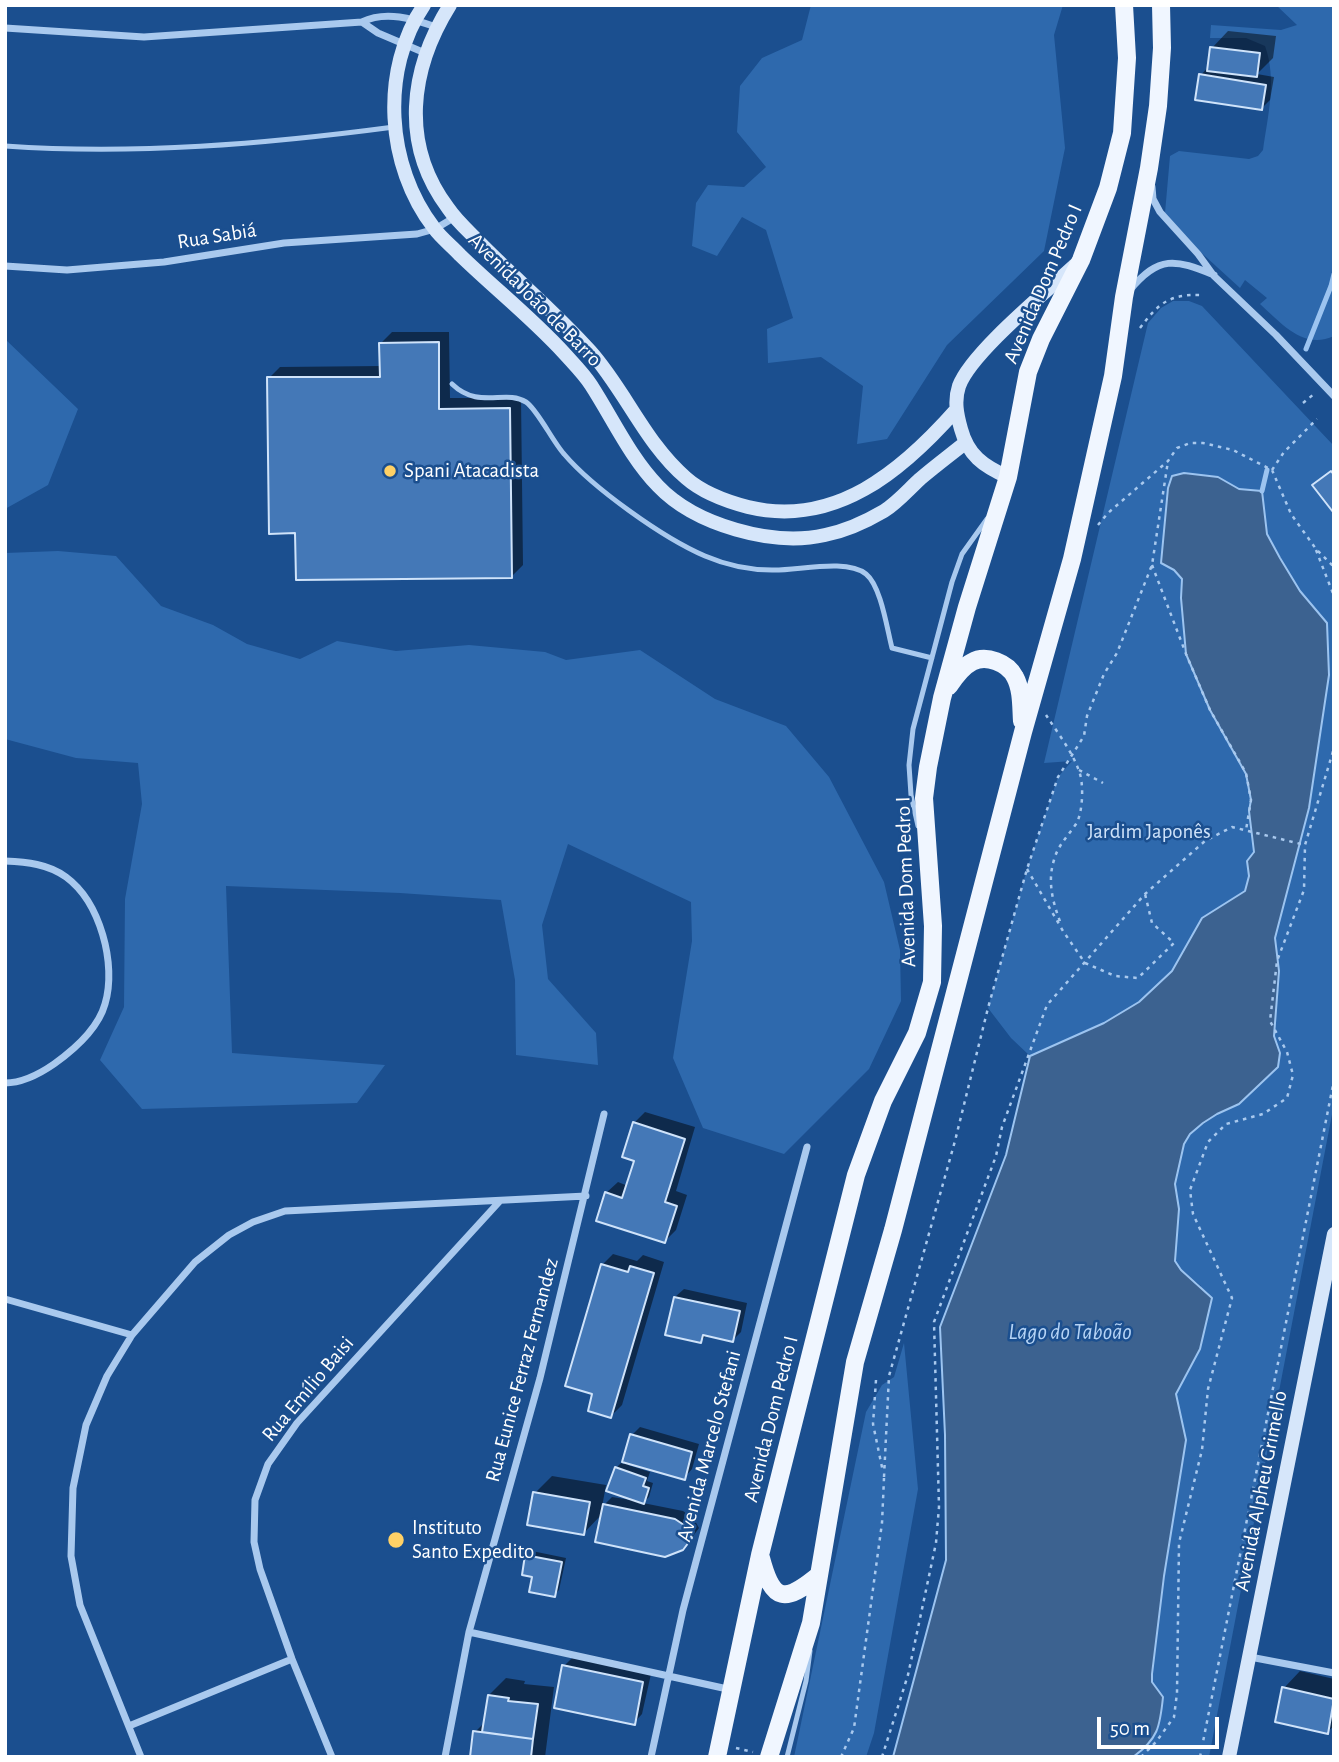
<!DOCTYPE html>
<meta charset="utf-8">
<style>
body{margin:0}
#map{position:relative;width:1339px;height:1762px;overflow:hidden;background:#1b4f8f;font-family:"Alegreya Sans",sans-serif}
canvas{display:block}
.frame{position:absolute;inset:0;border:7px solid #fff;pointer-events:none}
.scale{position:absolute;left:1097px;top:1717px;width:122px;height:32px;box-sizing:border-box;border:4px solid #fff;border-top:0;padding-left:9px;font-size:21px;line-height:24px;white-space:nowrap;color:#fff;-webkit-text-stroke:5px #1b4f8f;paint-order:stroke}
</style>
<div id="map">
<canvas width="1339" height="1762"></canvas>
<div class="frame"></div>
<div class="scale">50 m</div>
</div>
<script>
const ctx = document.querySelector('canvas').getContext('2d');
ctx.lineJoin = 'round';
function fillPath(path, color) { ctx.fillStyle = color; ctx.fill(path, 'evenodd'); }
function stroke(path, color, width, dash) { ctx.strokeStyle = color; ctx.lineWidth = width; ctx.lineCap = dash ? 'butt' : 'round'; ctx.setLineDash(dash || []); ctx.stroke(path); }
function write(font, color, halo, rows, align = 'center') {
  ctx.font = font + ' "Alegreya Sans",sans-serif'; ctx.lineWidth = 5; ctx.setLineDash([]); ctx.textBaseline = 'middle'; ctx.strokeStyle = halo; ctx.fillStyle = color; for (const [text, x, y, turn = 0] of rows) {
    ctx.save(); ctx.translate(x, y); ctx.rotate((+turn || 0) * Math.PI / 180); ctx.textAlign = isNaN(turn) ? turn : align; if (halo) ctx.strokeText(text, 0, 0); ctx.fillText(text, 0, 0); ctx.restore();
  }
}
fillPath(new Path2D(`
 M811 5H1063L1054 35 1065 148 1044 251 947 345 887 439 857 444 863 386 821 357 768 363 767 329 793 318 766 230 742 217 717 256 692 246 696 203 708 185 744 187 766 167 737 132 740 86 762 58 802 40Z
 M1276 5H1334V336C1303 350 1281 323 1260 304L1267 298 1245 280 1240 288 1183 236 1165 213 1170 156 1179 151 1249 159 1258 156 1263 150C1268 115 1277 79 1265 46L1246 38H1210L1211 25 1281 30 1297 25Z
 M1173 301H1189L1202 306 1334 446V1104L1209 1757H1133L1148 1746 1156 1690 1152 1682V1674L1164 1576 1186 1440 1176 1394 1200 1348 1201 1286 1181 1270 1175 1261 1179 1209 1175 1184 1184 1144 1190 1134 1217 1114 1239 1104 1259 1083 1272 1074 1280 1053 1274 1036 1279 971 1275 938 1309 808 1300 591 1267 534 1261 491 1239 489 1218 477 1205 475 1172 476 1168 488 1161 563 1174 570 1182 579 1181 598 1186 654 1210 710 1246 773 1251 800 1249 811 1254 853 1247 861 1249 876 1245 891 1202 918 1172 971 1139 1002 1104 1023 1030 1056 1011 1038 988 1008 1027 869 1058 777 1072 761 1044 763 1148 323 1161 308Z
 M5 339 78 409 48 485 5 509Z
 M58 551 116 556 161 606 213 625 247 644 300 659 337 641 396 651 469 645 545 652 566 660 640 650 715 699 786 726 829 777 884 882 900 950 901 1001 869 1069 784 1154 703 1128 673 1058 692 941 691 902 568 844 542 925 548 979 596 1033 598 1065 516 1055 515 980 501 900 400 893 226 886 232 1053 385 1065 357 1103 142 1109 100 1060 124 1007 125 899 142 804 138 763 76 758 5 739V553Z
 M904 1343 918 1489 874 1733 866 1757H794L866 1412 882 1385 894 1377Z`), '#2e69ad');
const water = new Path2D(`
 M1184 473 1218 477 1239 489 1262 491 1267 534 1280 558 1300 591 1327 623 1329 675 1309 808 1275 938 1279 971 1274 1036 1280 1053 1278 1067 1239 1104 1217 1114 1203 1123 1190 1134 1184 1144 1175 1184 1179 1209 1175 1261 1181 1270 1212 1298 1200 1349 1176 1394 1186 1440 1164 1576 1152 1674V1682L1163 1697C1160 1727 1158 1739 1133 1757H893L946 1560 945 1435 940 1327 1006 1155 1030 1056 1104 1023 1139 1002 1172 971 1202 918 1245 891 1249 876 1247 861 1254 852 1249 811 1251 800 1246 774 1210 710 1186 654 1181 598 1182 579 1174 570 1161 563 1168 488 1172 476Z`);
fillPath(water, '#3c6290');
stroke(water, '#9cc4f0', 2);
fillPath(new Path2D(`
 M1228 31 1276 36 1273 58 1257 74 1274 77 1270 100 1262 108 1201 75 1209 66 1212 48Z
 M392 332H449L450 398H521L523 565 511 577 297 532 269 378 280 367 381 366V343Z
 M645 1112 695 1127 676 1191 687 1195 676 1230 665 1241 606 1193 618 1182 628 1186 636 1160 634 1123Z
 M613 1254 637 1261 643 1255 664 1262 622 1405 611 1416 602 1265Z
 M684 1289 747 1303 741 1332 733 1340 708 1334 701 1341 675 1297Z
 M640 1427 699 1444 692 1469 684 1478 629 1462 628 1465 650 1472 647 1481 653 1483 649 1497 643 1503 683 1511 694 1519 699 1528 691 1539 602 1514 584 1533 535 1493 552 1476 606 1485 602 1507 612 1497 631 1500 616 1468 621 1463 624 1464 632 1435Z
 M532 1551 566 1558 559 1590 554 1595 534 1575 527 1556Z
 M572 1658 651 1674 642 1714 634 1723 564 1666Z
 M1300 1671 1334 1679V1726L1327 1732 1284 1688Z
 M506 1678 525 1681 524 1684 554 1687 545 1757H472L475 1732 485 1722 489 1695Z`), '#0007');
stroke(new Path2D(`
 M1306 349 1331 286 1334 274
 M1262 491 1267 470`), '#9cc4f0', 5);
const building = new Path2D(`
 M1210 47 1260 53 1257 77 1207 71Z
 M1199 74 1266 85 1262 110 1195 100Z
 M439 342V409L510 408 512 578 296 580 295 533 269 534 267 377H380L379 343Z
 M1331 471 1334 475 1333 512 1312 485Z
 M633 1122 685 1139 665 1202 677 1206 665 1243 596 1221 605 1192 622 1198 634 1161 622 1157Z
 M601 1264 628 1272 630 1266 654 1273 611 1418 588 1411 592 1394 565 1386Z
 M674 1297 740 1311 733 1342 703 1335 701 1343 665 1335Z
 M630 1434 692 1452 685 1480 622 1462Z
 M615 1467 646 1478 643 1486 649 1488 644 1504 606 1491Z
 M533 1492 590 1502 584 1535 527 1525Z
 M603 1504 675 1519 687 1527 692 1538 683 1550 665 1557 595 1542Z
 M525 1555 562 1562 555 1597 529 1592 532 1577 522 1575Z
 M562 1665 643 1682 635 1725 554 1708Z
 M1282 1687 1334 1699 1328 1734 1275 1722Z
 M488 1695 509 1698 508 1701 538 1704 533 1739 482 1732Z
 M473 1731 533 1739 531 1757H470Z`);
fillPath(building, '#4478b7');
stroke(building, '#cfe3fa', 2);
stroke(new Path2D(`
 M1140 328C1158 304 1169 294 1200 295
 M1303 403 1314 394
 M1272 470 1284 452 1317 419
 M1098 525 1108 513 1168 461 1177 448 1190 443H1203L1233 450 1272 470 1291 514 1316 549 1334 567
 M1316 550 1334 596
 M1152 565 1186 654 1210 710 1246 773 1251 800 1246 830
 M1046 715C1057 732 1072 751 1079 771 1084 783 1083 813 1076 824 1068 836 1058 845 1054 860 1047 882 1053 903 1061 924
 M1079 770 1103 783
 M1027 869 1063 931 1085 963 1115 976 1138 978 1174 943 1152 923 1145 894
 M876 1380 873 1424 883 1472
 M884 1477 889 1376 955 1141 988 1008 1027 869 1058 777 1084 736 1087 716 1104 674 1117 653 1152 565 1168 461
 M736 1748 753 1752
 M841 1757 854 1728 882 1523 884 1478
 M882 1757 908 1675 936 1543 939 1507 934 1322 996 1156 1002 1127 1047 1005 1145 894 1205 841 1232 827 1305 845
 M1141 1757 1156 1742 1174 1717 1177 1693 1179 1543 1202 1450 1208 1389 1232 1298 1193 1214 1190 1190 1208 1142 1226 1124 1263 1114 1287 1098 1293 1075 1287 1052 1270 1021 1277 961 1304 890 1305 845 1334 748
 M1200 1757 1334 1080`), '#a9c9ee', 2.5, [3.5, 5]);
stroke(new Path2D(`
 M5 146C135 155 266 144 394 127
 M452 384C479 410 505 389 526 402 537 409 553 442 564 454 593 488 663 538 705 556 726 565 750 570 772 570 797 571 846 558 866 574 881 586 887 629 892 648L932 658
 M918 826 911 795 909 765 913 729 952 582 962 554 987 519
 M787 1757 806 1681 810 1651`), '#a9c9ee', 5);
stroke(new Path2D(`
 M362 22 378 33 425 53
 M5 28 144 37 362 22C386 10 413 19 436 27
 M1152 187 1153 199 1160 212 1198 254 1214 276 1276 335 1334 396
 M5 266 67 270 164 262 284 243 417 234 435 229 455 217
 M1130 290C1159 255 1175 259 1214 275
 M5 861C27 862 48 864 66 877 100 902 117 964 105 1004 98 1029 75 1049 54 1064 41 1073 22 1083 5 1083
 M5 1299 132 1335
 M469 1632 732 1690
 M1250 1657 1334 1673
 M129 1726 292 1659
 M141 1757 80 1605 71 1556 73 1488 86 1425 107 1376 132 1335 195 1262 229 1235 253 1222 285 1211 586 1196
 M332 1757 292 1659 260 1569 254 1542 255 1500 268 1464 297 1423 499 1202
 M445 1757 469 1632 540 1378 604 1114
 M651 1757 683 1610 807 1147`), '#a9c9ee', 7);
stroke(new Path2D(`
 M424 5C380 70 386 166 434 228 441 238 452 246 460 255 494 288 532 318 564 353 573 363 584 374 591 385 613 419 630 457 658 486 695 525 773 547 825 535 845 531 867 521 884 511 897 503 908 490 920 479 934 467 950 455 965 443
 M450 5C410 69 400 144 448 208 458 223 472 234 484 247 519 282 557 314 590 351 625 390 645 443 686 478 703 493 725 501 748 507 835 528 902 471 956 410
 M1008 477C983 466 968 455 961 429 957 415 954 401 959 386 971 353 1046 292 1075 265
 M1229 1757 1334 1234`), '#d6e6fa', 14);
stroke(new Path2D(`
 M949 686C955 677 962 667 972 662 986 654 1008 663 1015 677 1022 690 1021 707 1022 721
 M761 1558C773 1603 785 1603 819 1575
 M717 1757 760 1555 856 1175 883 1101 917 1033 932 982 933 926 924 798 928 767 942 698 967 607 1008 477 1028 372 1041 339 1081 260 1108 188 1122 133 1127 58 1124 5
 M769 1757 811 1623 855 1362 893 1230 1023 732 1072 559 1113 376 1124 297 1149 168 1158 106 1162 48 1161 5`), '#f0f6ff', 18);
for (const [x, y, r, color] of [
 [390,471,7,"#ffd166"],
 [396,1540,9,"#ffd166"]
]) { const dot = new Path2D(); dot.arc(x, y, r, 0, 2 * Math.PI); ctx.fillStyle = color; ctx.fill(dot); stroke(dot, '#1b4f8f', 2.5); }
write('21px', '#fff', '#1b4f8f', [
 ["Rua Sabiá",217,236,-9],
 ["Avenida Dom Pedro I",1043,284,-67],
 ["Avenida João de Barro",535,300,45],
 ["Avenida Dom Pedro I",906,882,-92],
 ["Rua Eunice Ferraz Fernandez",522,1370,-75],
 ["Rua Emílio Baisi",308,1389,-50],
 ["Avenida Dom Pedro I",771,1419,-76],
 ["Avenida Marcelo Stefani",709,1446,-75],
 ["Avenida Alpheu Grimello",1261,1491,-79]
]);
write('21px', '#fff', '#1b4f8f', [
 ["Spani Atacadista",404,471],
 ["Instituto",412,1528],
 ["Santo Expedito",412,1552]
], 'left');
write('21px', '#cfe3fa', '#1b4f8f', [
 ["Jardim Japonês",1149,832]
]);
write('italic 23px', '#b5d3f5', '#1b4f8f', [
 ["Lago do Taboão",1070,1332]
]);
</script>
